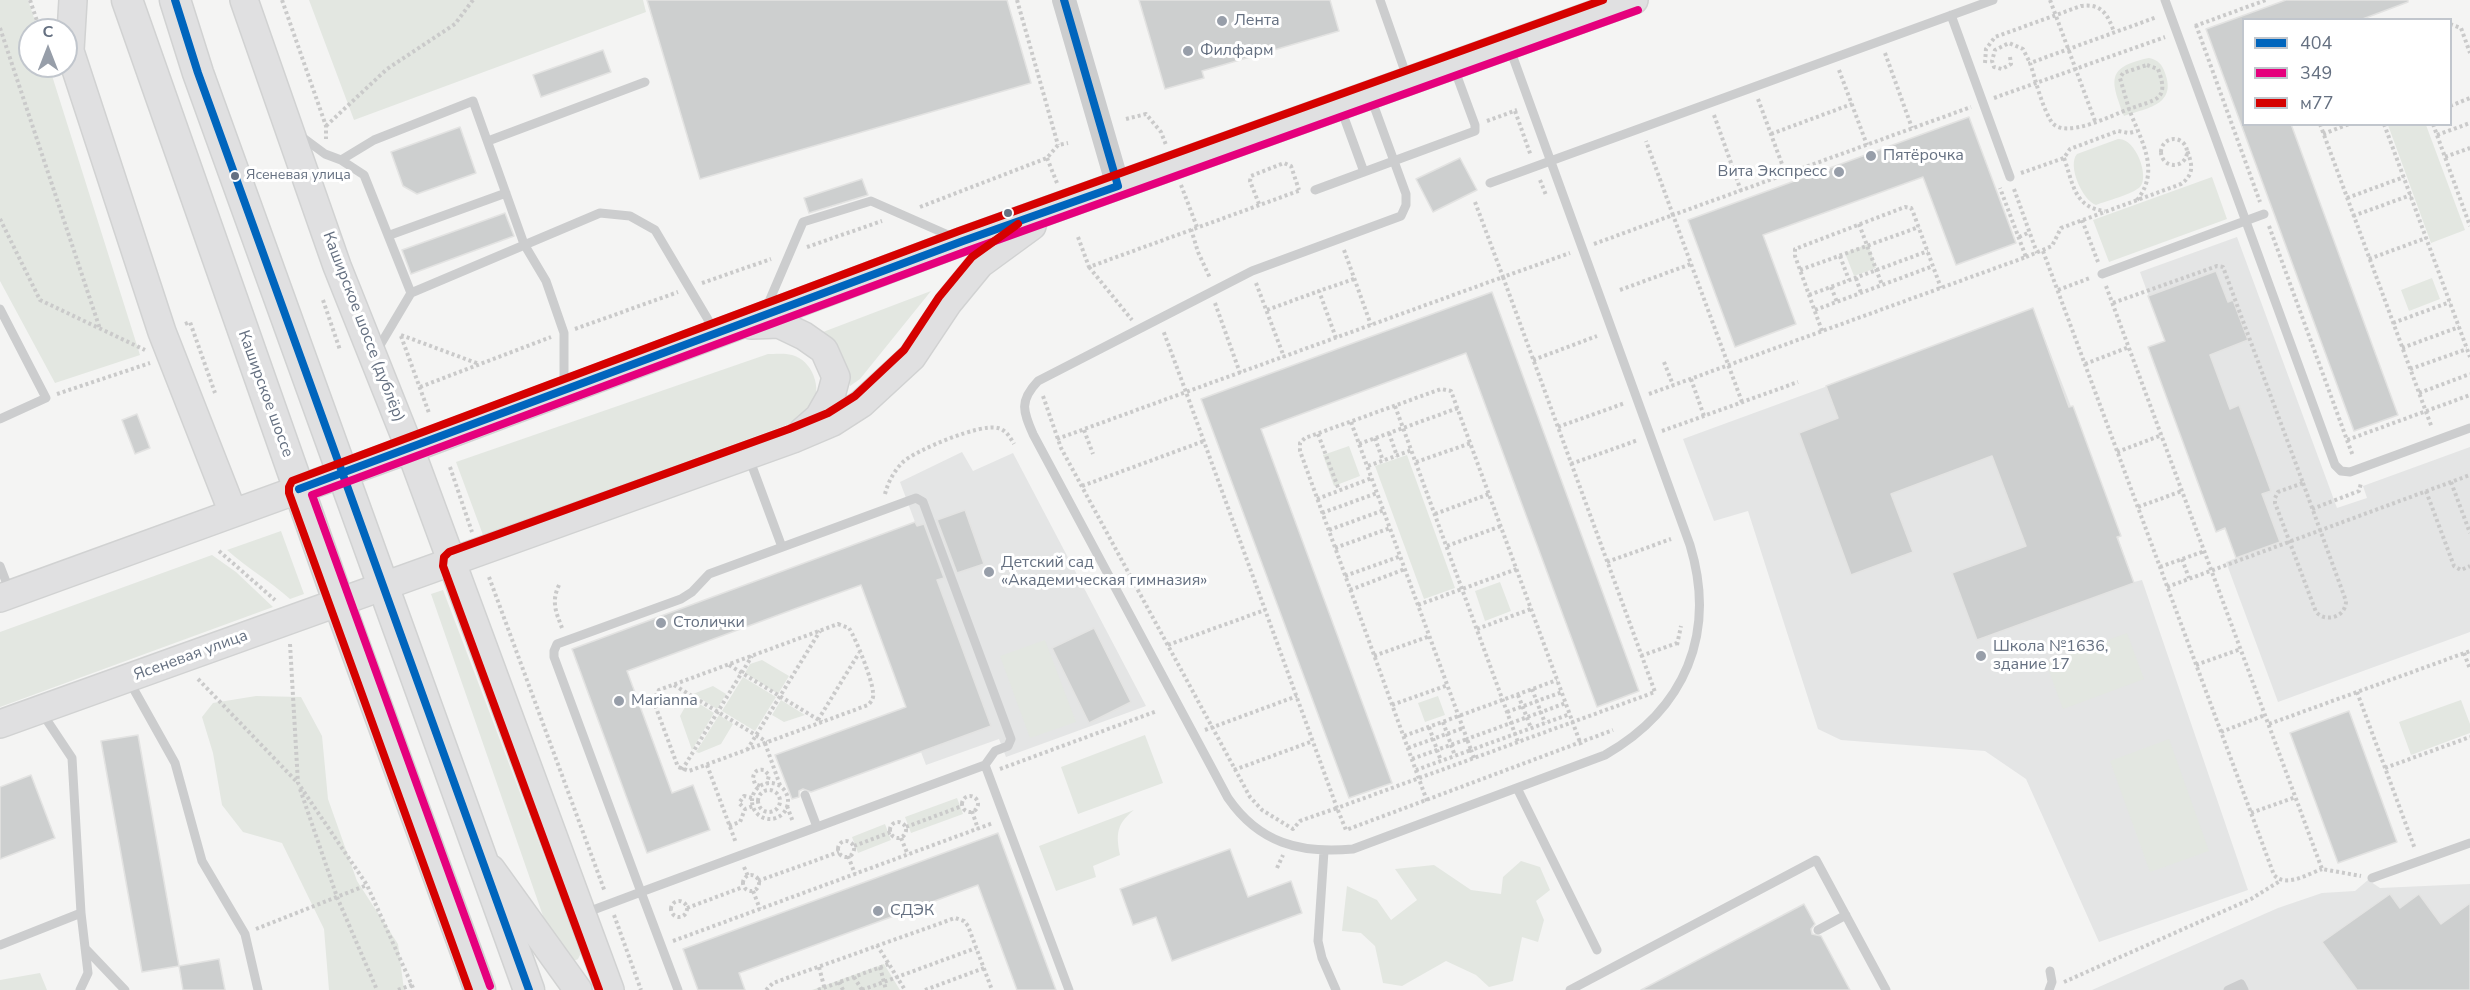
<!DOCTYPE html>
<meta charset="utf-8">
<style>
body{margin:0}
#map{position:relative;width:2470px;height:990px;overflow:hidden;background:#f4f4f3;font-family:"Nunito Sans",sans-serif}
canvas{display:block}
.legend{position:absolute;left:2242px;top:18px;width:210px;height:108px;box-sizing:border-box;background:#fff;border:2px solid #c1c6cd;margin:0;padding:8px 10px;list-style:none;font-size:18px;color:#657081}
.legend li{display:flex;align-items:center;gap:12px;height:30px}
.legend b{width:30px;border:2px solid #c1c6cd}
.north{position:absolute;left:18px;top:18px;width:60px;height:60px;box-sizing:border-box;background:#fff;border:2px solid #c1c6cd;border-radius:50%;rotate:0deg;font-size:16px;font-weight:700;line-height:24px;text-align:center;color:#657081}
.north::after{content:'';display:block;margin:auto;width:21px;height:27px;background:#979ea9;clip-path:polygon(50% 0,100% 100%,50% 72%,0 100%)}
</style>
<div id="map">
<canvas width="2470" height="990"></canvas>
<ul class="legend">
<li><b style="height:8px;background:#0065bd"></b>404</li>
<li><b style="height:8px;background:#e5007d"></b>349</li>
<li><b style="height:8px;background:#d50100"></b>м77</li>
</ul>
<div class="north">С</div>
</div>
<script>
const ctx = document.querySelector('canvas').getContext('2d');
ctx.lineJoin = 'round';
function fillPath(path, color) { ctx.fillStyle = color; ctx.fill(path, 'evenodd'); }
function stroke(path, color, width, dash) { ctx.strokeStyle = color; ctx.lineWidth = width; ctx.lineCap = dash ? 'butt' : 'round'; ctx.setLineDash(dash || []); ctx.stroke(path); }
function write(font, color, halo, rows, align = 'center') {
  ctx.font = font + ' "Nunito Sans",sans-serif'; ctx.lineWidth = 6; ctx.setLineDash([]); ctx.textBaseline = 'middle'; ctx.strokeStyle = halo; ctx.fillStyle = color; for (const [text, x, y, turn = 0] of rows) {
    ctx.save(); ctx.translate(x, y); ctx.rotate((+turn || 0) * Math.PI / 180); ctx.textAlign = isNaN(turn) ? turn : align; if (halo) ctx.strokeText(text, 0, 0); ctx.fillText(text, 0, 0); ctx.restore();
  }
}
fillPath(new Path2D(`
 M2237 237 2337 508 2367 498 2363 486 2470 447V632L2278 702 2226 562 2236 558 2226 529 2216 532 2148 347 2165 341 2140 272Z
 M2033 308 2121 536 2118 538 2134 582 2142 580 2248 890 2099 942 2026 779 1985 751 1841 740 1818 729 1748 511 1714 521 1683 439 1926 350 1950 347 1947 340Z
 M962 452 973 471 1013 453 1146 706 1006 757 999 739 926 765 921 752 962 736 915 522 900 482Z
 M2368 880 2380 888 2470 884V990H2092L2278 908 2322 893 2355 891Z`), '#e4e5e5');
fillPath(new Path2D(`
 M0 0H28L38 30H30V66H49L140 355 55 383 0 281Z
 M309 0H643L646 12 354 120Z
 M2149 58C2158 60 2162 64 2165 73 2177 105 2147 108 2124 116 2111 81 2105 67 2149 58Z
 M2388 125H2426L2465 230 2431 243Z
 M2118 139C2135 137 2150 176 2140 187 2133 194 2106 201 2096 205 2082 200 2067 165 2077 154Z
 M2212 177 2227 219 2109 262 2093 220Z
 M1868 244 1876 268 1854 276 1845 253Z
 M2432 278 2440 299 2409 311 2401 290Z
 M931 291 860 379 850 386C845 364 838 349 823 332Z
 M768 354C775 354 785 353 792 355 812 360 823 388 812 406 809 412 800 417 795 422L483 535 456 462Z
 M1349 446 1360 476 1334 486 1323 455Z
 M1407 455 1455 588 1424 599 1375 466Z
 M281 531 304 594 290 599C270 581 247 568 227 550Z
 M212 555 236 572 273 607 0 707V632Z
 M1500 582 1511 611 1485 621 1475 591Z
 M443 590 581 953 578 959 570 963 565 961 543 916 431 594Z
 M2127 633 2144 679 2063 709 2046 663Z
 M1045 640 1076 722 1030 738 1000 656Z
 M762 660 789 676 778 694 745 673 750 664Z
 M743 677 776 697 755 731 722 711Z
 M713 686 726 694 717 709 693 694Z
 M256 696 301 697 322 736 328 799 357 881 398 944 404 990H329L324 929 282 843 243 832 222 805 213 753 202 717 213 703Z
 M1438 696 1445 715 1425 722 1418 703Z
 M690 698 714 713 692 750 680 716Z
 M781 700 805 715 784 722 772 715Z
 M2461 700 2470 724V733L2411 755 2399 722Z
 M719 715 733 724 721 744 699 753 696 752Z
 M1145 735 1163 783 1078 814 1061 767Z
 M2169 739 2209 851 2150 872 2110 761Z
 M957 798 963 814 911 833 905 817Z
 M1134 810C1116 824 1116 835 1120 855L1093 866 1096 877 1056 891 1039 846Z
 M885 824 891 840 858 853 852 837Z
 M1521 861 1540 867 1550 890 1536 901 1544 920 1538 942 1522 937 1513 981 1489 987 1476 975 1446 961 1402 986 1383 983 1375 946 1361 933 1342 931 1347 886 1377 900 1391 920 1417 900 1395 869 1434 865 1471 890 1501 894 1503 877Z
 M884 964 900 990H812Z
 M40 973 47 990H0V980Z`), '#e3e7e1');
const building = new Path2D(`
 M647 0H1007L1031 83 700 179Z
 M1139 0H1330L1339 31 1202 71 1204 78 1165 89Z
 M2286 0H2408V2L2360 20H2244V124H2291L2398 415 2354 431 2206 29Z
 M603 50 611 72 541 97 533 75Z
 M1969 117 2016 243 1956 265 1923 177 1763 235 1796 324 1735 347 1688 220Z
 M460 127 476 173 417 194 403 186 391 152Z
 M1460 158 1477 190 1433 212 1416 179Z
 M862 179 868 195 809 213 804 198Z
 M505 213 514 236 411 274 402 250Z
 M2216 271 2228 302 2233 300 2248 340 2210 355 2230 409 2239 405 2271 491 2262 494 2280 542 2236 558 2225 528 2216 532 2148 347 2165 341 2148 296Z
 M1492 292 1639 691 1597 707 1466 353 1261 429 1392 783 1349 798 1201 399Z
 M2033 308 2069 407 2073 406 2121 536 2117 537 2134 583 1977 640 1952 573 2026 546 1992 456 1891 494 1913 552 1851 575 1799 433 1838 418 1826 386Z
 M137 414 150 448 135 454 122 420Z
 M965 510 984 564 957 573 937 520Z
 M915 522 917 526 924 524 944 578 937 580 991 726 811 792 803 789 799 791V797L792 799 775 755 906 707 861 585 797 608 627 671 672 793 693 785 710 830 647 853 572 649Z
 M1094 628 1131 702 1089 723 1052 648Z
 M2349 711 2397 842 2338 863 2290 733Z
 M138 735 179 966 142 972 101 741Z
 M31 775 55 838 0 859V787Z
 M998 833 1056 990H1017L978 885 739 973 745 990H698L683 949Z
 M1230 849 1248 897 1291 881 1302 913 1172 961 1156 917 1133 925 1120 889Z
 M2390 894 2400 908 2419 894 2441 924 2470 903V990H2357L2322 942Z
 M1804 904 1815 924 1811 929 1812 934 1821 936 1850 990H1641Z
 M219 959 225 990H183L179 966Z`);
fillPath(building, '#cdcfcf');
stroke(building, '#e3e3e2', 1.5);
const secondary = new Path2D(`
 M244 0 337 266 410 449 610 990
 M66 39 162 332 233 513
 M70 50 73 0
 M751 325 779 324 804 336 824 350 836 377 831 396 819 417 803 431
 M0 598 410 449 963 241 1634 0
 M0 724 793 439 833 422 861 404 912 357 948 303 980 264 1032 226
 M491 869 578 990`);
const primary = new Path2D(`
 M127 0 339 603 480 990
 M175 0 198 73 529 990`);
stroke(secondary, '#d1d2d2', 30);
stroke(primary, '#d1d2d2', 33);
stroke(new Path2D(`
 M30 0 40 30
 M282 0 326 126V139
 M1017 0 1058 145
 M2050 0 2095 121
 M2450 24 2461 28 2470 53
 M2196 25 2260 202
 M2195 26 2266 0
 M0 28 100 329
 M1885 53 1912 128
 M2010 57 2011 64 2002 69 1994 67 1992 61 1995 50 2009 43 2023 49 2030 63
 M1985 63 1986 49 1995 37 2081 6C2102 3 2108 15 2114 32
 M2147 65 2158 69C2170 101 2156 99 2129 109L2120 78 2123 73Z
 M1839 70 1867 145
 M1994 98 2165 37
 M1758 99 1786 175
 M2450 106 2470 98
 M1515 111 1531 156
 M1714 115 1741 191
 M1126 119 1146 114 1161 132 1166 145
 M1487 121 1517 110
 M2320 124 2432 428
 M2384 124 2470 357
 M2433 124 2470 226
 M326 126 387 69 455 24 473 0
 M1771 134 1852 104
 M2323 134 2349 124
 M2437 135 2470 123
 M2161 152a13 13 0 1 1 26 0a13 13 0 1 1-26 0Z
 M2445 157 2470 148
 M1047 158 1057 183
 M2064 158C2073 183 2074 208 2105 211
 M2021 173 2064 158 2070 149 2118 131 2129 133 2137 131
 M1540 180 1546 195
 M1181 185 1197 227
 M2014 189 2037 253
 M2347 198 2404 177
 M2137 200C2161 170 2141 141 2129 109 2112 115 2063 141 2051 121 2041 104 2036 81 2030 63L2157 17
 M1475 202 1503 277 1570 253
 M1259 204 1250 181 1251 176 1284 163 1291 166 1299 190
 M920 207 1047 158 1058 145 1068 143
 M2353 216 2411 195
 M0 219 40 300 145 350
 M2082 220 2098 262
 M1859 224 1882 285
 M2269 226 2347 440 2470 395
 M1191 229 1198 252 1210 278
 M1078 237 1089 267 1301 190
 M2019 237 2030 232
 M1594 244 1673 215 1646 141
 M807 247 882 221
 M1344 250 1371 325
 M2043 251 2274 875C2286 888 2308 874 2322 869
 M1840 256 1849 280
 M2026 257 2052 246 2061 228 2181 184C2195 174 2192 164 2187 150
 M2369 259 2426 238
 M1089 267 1132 320
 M1800 270 1919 227
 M1503 277 1655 692 1337 808 1186 392Z
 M1856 278 1861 293
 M702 283 771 259
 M1256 283 1284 357
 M2106 286 2322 869 2361 876
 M1831 287 1837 302
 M1620 290 1691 264
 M2058 290 2090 278
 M1809 295 1928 251
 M323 300 340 350
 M1215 303 1240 373
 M2113 303 2217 266 2223 267 2303 483
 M1267 310 1319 291
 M1815 310 1933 266
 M2393 323 2450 302
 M185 324 190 322 215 393
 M575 329 678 292
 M1822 331 1795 256V249L1905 207 1911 208 1913 212 1941 288
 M401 335 479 364
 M401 336 429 413
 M1336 338 1319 291 1354 279
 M2402 348 2459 327
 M1533 360 1597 336
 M1664 362 1673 385
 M2085 364 2129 347
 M2410 369 2467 349
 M1691 379 1704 416
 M420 387 551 337
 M2419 393 2470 374
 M57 394 150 363
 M1649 394 2026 257 2000 188
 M1043 396 1061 448 1250 797 1262 810 1293 829 1300 821 1337 808 1346 830 1613 730
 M1742 402 1673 215 1971 107
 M1395 406 1518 742
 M1351 422 1467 739 1566 703
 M1558 427 1625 403
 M1084 430 1093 454
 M1662 431 1798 382
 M1389 433 1397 456
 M1318 434 1339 490
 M1375 438 1383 461
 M1057 439 1186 392 1163 330
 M2347 440 2353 456
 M1359 444 1458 408
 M2117 452 2162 435
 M1416 462 1471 443
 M1571 464 1638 440
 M1368 466 1412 450
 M450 467 472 532
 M2451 482 2470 533
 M2303 483 2346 601C2346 617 2326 623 2316 612L2275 503V498L2278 492Z
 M1082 486 1204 441
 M2426 491 2454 566 2461 570 2470 566
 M885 494C888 482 894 471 903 462 916 450 981 423 998 428 1006 430 1010 437 1014 444
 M1317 499 1372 478
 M2138 507 2182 491
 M2312 509 2359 491 2361 483
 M1322 513 1377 493
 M1435 514 1489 494
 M1329 530 1384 510
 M1447 546 1501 526
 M1335 548 1390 528
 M219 551 275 600
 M2182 559 2189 578
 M1607 562 1671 539
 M2160 567 2205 551
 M1345 576 1401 556
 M489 577 605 892
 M559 585C551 602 556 612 562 628
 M2167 587 2470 475
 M1350 590 1405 569
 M1418 605 1517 569
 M838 624 849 628C856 639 872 679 873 692 874 698 872 701 868 705L689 771 678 767 655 705V697L659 690Z
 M1477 629 1531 609
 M290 644 298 783 367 885 414 990
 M1168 645 1265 610
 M1677 645 1681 626
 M2464 653 2470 669
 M1374 656 1430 636
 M1641 656 1677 643
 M729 665 822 722
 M2196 665 2241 649
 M198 679 297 782
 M674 685 767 742
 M1532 689 1545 723
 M2357 692 2415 849
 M1518 695 1531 728
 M1392 705 1448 685
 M1507 712 1562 692
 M818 720 859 653
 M1443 722 1455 756
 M2269 724 2470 651
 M1429 727 1441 761
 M1205 730 1297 696
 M2221 732 2265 715
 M1404 736 1557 680
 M765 743 781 788
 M1408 748 1463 728
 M747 750 820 631
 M1474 758 1471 750 1570 714
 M1412 759 1467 739 1471 750 1416 770
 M707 765 736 843
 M2385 768 2470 737
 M1000 769 1157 711
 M682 770 752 656
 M1234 770 1313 741
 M752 801a18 18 0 1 1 36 0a18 18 0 1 1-36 0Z
 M760 786 755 784 753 778C754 771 758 769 764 770L769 775 767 784
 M300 789 337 897 377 990
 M758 801a11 11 0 1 1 22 0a11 11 0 1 1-22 0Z
 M962 804a8 8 0 1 1 16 0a8 8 0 1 1-16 0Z
 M752 798 744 796 739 803 745 809 753 806
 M1427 801 1300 451V443L1305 438 1441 389 1451 391 1581 745
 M787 806 793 822
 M972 811 978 829
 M2251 813 2296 797
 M890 830a8 8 0 1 1 16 0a8 8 0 1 1-16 0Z
 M729 826 740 822 745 809
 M906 827 962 806
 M901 838 908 855
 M838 849a8 8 0 1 1 16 0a8 8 0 1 1-16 0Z
 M854 846 891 832
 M848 856 855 874
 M744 867 748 876
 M1277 868 1283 855
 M743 883a8 8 0 1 1 16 0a8 8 0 1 1-16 0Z
 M758 881 839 852
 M753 891 760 909
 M671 909a8 8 0 1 1 16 0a8 8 0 1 1-16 0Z
 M687 908 743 887
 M614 915 641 990
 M256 929 367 885
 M673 941 993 823
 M877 945 905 990
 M819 967 825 990
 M880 967 886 990
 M854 977 862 990
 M839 982 843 990
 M2064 982 2251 899 2280 881
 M398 990 412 985
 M766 990 773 983 955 918 964 921 968 926 992 990
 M818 990 889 964
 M862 990 976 948
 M925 990 984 968`), '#cacaca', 4, [3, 3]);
stroke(new Path2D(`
 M1380 0 1408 80
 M2165 0 2335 465 2341 471 2350 472 2470 428
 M1951 15 2010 177
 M1371 98 1406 194V205L1401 216 1252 271 1038 381C1019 401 1023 411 1033 434L1228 798C1259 843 1300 854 1353 849L1605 755C1685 709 1717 634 1690 545L1510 49
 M1341 109 1364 172
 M298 134 325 154 341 160 374 140 473 101 524 244 546 281 564 333V387
 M488 141 645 82
 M341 160 364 175 411 293 600 213 630 216 655 230 716 333
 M1490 183 1993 0
 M1315 190 1475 131V125L1454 68
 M390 235 506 193
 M2102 274 2264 214
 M0 309 46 398 0 419
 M765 311 803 222 871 201 955 238
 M376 352 411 293
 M749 458 782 547
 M0 566 10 592
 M128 679 175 763 202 861 245 934 258 990
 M42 713 72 758 81 913 88 973 80 990
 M1517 788 1597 950
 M805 795 817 827
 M1324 851 1318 941 1322 958 1336 990
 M2372 878 2470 843
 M585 913 641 892 554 657V651L557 644 681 599 692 592 709 574 916 498 923 502 1011 739 1008 746 995 751 985 765
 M1818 930 1846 915
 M0 945 81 913
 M85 948 125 990
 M678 990 641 892 985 765 1069 990
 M1570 990 1816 860 1886 990
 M2049 990 2052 982 2050 971
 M2228 990 2241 984 2244 990`), '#cccdce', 9);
stroke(new Path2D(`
 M1064 0 1118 186`), '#cccdce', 24);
stroke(secondary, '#e0e0e1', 27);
stroke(primary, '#e0e0e1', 30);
stroke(new Path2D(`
 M175 0 198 73 529 990
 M1064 0 1118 186
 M299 489 963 241 1118 186`), '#0065bd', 8);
stroke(new Path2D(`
 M490 986 312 495 967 251 1638 10`), '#e5007d', 8);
stroke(new Path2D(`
 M469 990 289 493V487L292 481 959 231 1603 0
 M599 990 443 566 444 557 449 552 789 429 828 413 855 396 904 350 939 297 972 257 1018 224`), '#d50100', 8);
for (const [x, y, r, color] of [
 [1222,21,6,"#979ea9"],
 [1188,51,6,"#979ea9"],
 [1871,156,6,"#979ea9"],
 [1839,172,6,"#979ea9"],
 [235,176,5,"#657081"],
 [1008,213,5,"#657081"],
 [989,572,6,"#979ea9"],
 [661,623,6,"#979ea9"],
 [1981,656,6,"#979ea9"],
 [619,701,6,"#979ea9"],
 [878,911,6,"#979ea9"]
]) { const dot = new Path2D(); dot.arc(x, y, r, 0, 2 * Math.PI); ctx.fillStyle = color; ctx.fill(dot); stroke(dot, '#fff', 2); }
write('14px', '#657081', '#fff', [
 ["Ясеневая улица",246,176]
], 'left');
write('16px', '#657081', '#fff', [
 ["Лента",1234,21],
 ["Филфарм",1200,51],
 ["Пятёрочка",1883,156],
 ["Вита Экспресс",1827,172,"right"],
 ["Детский сад",1001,563],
 ["«Академическая гимназия»",1001,581],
 ["Столички",673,623],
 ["Школа №1636,",1993,647],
 ["здание 17",1993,665],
 ["Marianna",631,701],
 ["СДЭК",890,911]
], 'left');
write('16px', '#657081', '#fff', [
 ["Каширское шоссе (дублёр)",363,327,69],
 ["Каширское шоссе",265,394,70],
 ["Ясеневая улица",191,656,-20]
]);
</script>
